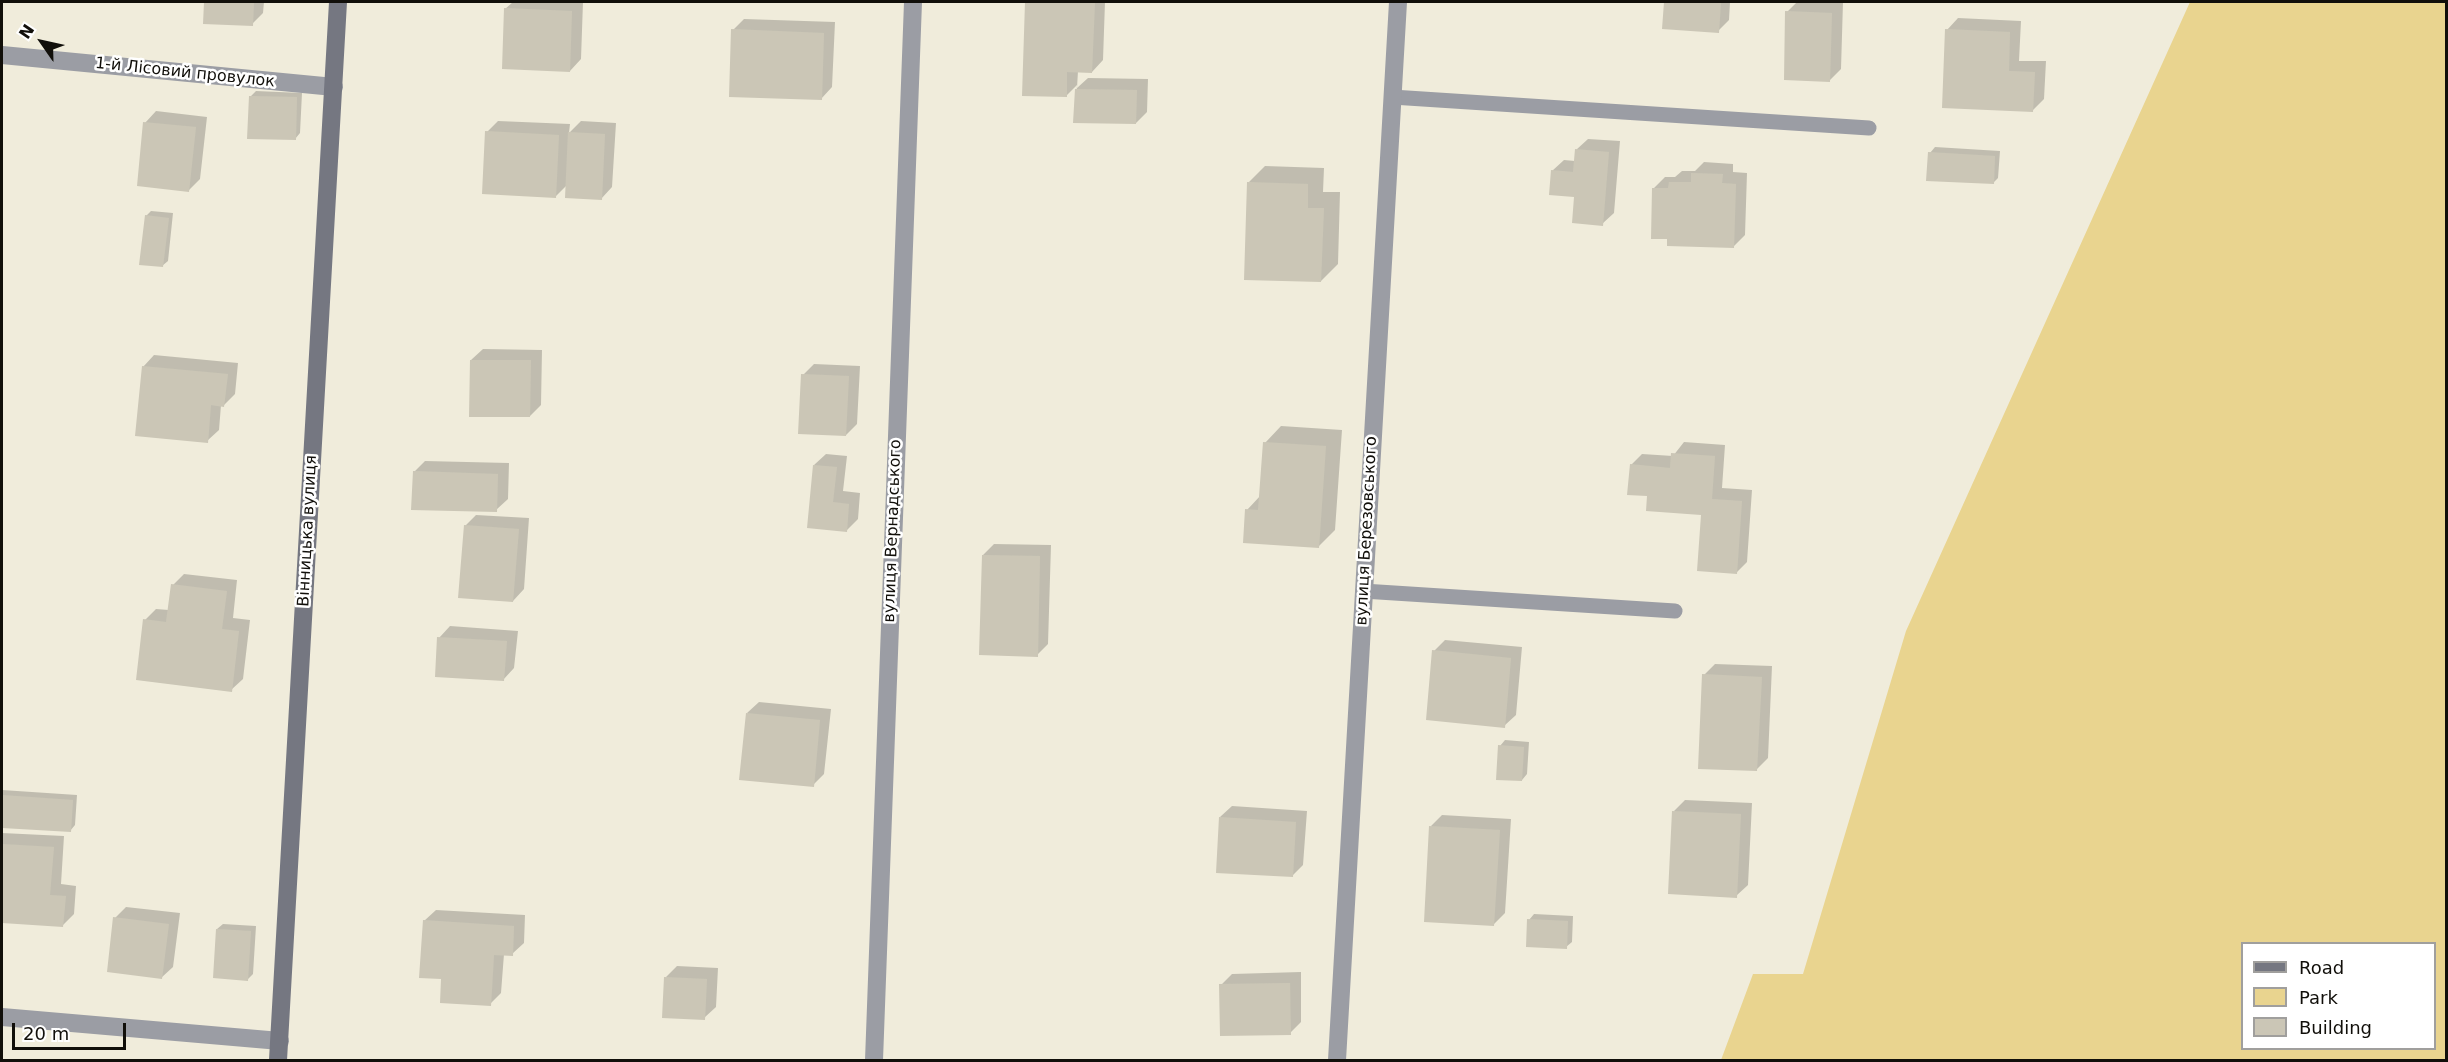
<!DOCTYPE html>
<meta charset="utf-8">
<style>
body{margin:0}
#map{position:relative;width:2448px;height:1062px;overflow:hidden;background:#f0ecdb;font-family:"DejaVu Sans",sans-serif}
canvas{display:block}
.frame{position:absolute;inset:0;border:3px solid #110f0a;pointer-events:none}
.legend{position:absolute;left:2241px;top:942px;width:195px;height:108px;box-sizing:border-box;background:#fff;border:2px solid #a09f9d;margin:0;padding:8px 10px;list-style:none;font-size:18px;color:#110f0a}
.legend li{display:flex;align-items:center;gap:12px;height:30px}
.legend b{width:30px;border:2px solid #a09f9d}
.north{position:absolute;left:12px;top:12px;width:60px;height:60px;-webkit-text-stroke:4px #fff;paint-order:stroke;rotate:304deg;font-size:16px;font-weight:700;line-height:24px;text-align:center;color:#110f0a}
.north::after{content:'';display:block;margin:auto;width:21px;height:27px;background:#110f0a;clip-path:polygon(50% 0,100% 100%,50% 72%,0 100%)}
.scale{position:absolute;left:12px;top:1023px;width:114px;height:27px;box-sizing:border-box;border:3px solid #110f0a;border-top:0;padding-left:8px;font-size:18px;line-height:21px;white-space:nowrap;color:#110f0a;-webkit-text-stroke:4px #fff;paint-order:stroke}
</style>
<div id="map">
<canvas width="2448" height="1062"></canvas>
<div class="frame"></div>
<ul class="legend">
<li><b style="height:8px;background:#757781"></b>Road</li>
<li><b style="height:16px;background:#e9d48f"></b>Park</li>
<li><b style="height:16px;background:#cbc6b6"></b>Building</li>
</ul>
<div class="north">N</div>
<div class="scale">20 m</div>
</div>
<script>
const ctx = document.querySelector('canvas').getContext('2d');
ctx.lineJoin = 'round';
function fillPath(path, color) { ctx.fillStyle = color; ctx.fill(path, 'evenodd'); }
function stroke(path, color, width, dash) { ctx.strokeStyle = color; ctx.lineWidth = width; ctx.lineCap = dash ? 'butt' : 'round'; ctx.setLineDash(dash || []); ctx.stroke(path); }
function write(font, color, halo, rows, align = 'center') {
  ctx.font = font + ' "DejaVu Sans",sans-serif'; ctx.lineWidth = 5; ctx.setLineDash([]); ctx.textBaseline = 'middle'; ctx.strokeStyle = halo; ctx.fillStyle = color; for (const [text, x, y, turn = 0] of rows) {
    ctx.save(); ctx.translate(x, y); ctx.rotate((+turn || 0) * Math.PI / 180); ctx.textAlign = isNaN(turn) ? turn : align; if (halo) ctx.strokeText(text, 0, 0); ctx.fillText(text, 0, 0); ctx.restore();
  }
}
fillPath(new Path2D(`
 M2190 2H2446V1060H1721L1753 974H1803L1906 631ZM2242 944H2434V1048H2242Z`), '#e9d48f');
fillPath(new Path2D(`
 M205 2H264L263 13 252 24 204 22Z
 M513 2H583L581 59 570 71 505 9Z
 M1027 2H1105L1103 60 1092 72 1078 71 1077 88 1088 78 1148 79 1147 112 1136 123 1075 121 1077 85 1066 96 1023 94Z
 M1665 2H1730L1729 20 1718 31 1664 28Z
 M1797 2H1843L1841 69 1830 80 1787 12Z
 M1958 18 2021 21 2019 61H2046L2044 99 2033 110 1947 30Z
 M744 19 835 22 832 87 821 99 733 30Z
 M256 91 302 93 300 133 295 139 250 97Z
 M156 111 207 117 200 179 189 190 145 123Z
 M498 121 570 124 569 133 581 121 616 123 612 187 601 199 567 185 556 196 487 132Z
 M1588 139 1620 141 1614 213 1602 224 1552 171 1564 160 1575 161 1576 150Z
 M1935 147 2000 151 1998 178 1993 183 1930 153Z
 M1704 162 1733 164V172L1747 173 1745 235 1734 246 1668 238 1654 188 1665 177H1675L1682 171H1695Z
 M1265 166 1324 168 1323 192H1340L1338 264 1321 281 1249 182Z
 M151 211 173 213 168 261 162 266 146 216Z
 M483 349 542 350 541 405 530 416 471 360Z
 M154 355 238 363 235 394 224 405H221L219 430 207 441 143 367Z
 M814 364 860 366 857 424 846 435 803 375Z
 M1281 426 1342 430 1335 530 1318 547 1247 510 1261 495 1265 443Z
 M1684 442 1725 445 1722 488 1752 490 1747 562 1736 573 1703 513 1648 494 1631 465 1642 454 1673 456Z
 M826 454 847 456 843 491 860 493 858 519 846 531 814 465Z
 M425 461 509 463 508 499 496 510 414 472Z
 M476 515 529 518 524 589 513 601 465 526Z
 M994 544 1051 545 1048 644 1037 655 983 555Z
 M184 574 237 580 233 618 250 620 243 679 231 690 145 620 156 609 169 610 173 585Z
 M450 626 518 631 514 668 503 680 439 638Z
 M1445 640 1522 647 1516 715 1504 726 1434 651Z
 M1715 664 1772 666 1768 758 1757 769 1704 675Z
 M759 702 831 709 824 774 813 785 747 713Z
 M1505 740 1529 742 1527 774 1522 780 1500 746Z
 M2 790 77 795 75 825 70 831 2 826Z
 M1685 800 1752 803 1748 885 1736 896 1674 811Z
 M1232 806 1307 811 1303 865 1292 876 1220 817Z
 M1442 815 1511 819 1505 913 1494 924 1431 826Z
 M2 833 64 836 61 884 76 886 74 914 63 925 2 921Z
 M126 907 180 913 173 967 161 978 115 918Z
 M436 910 525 915 524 943 512 954H504L501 993 490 1004 443 978 424 921Z
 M1534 914 1573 916 1572 942 1566 947 1529 920Z
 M223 924 256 926 253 974 248 979 217 929Z
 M677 966 718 968 716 1007 704 1018 666 977Z
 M1301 972V1022L1290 1033 1221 985 1232 974Z
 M195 1059H239V1060H194Z`), '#0003');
fillPath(new Path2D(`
 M204 2H254L253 26 203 24Z
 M1025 2H1095L1092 73 1067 72V97L1022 96Z
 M1664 2H1721L1719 33 1662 29Z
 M504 8 572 11 570 72 502 69Z
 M1785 11 1832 13 1830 82 1784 80Z
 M731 29 824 33 822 100 729 97Z
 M1945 29 2010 32 2009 71 2035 72 2033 112 1942 108Z
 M1075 89 1137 90 1136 124 1073 123Z
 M249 96 297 97 296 140 247 139Z
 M143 122 196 127 189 192 137 186Z
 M485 131 559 135 556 198 482 194Z
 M568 132 605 134 602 200 565 198Z
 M1575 149 1609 152 1603 226 1572 223 1574 197 1549 195 1551 170 1573 172Z
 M1928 152 1995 156 1994 184 1926 181Z
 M1691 173 1723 174 1722 183 1736 184 1734 248 1667 246V239H1651L1652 188H1668L1669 182H1691Z
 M1247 182 1308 184V208H1324L1321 282 1244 280Z
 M145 215 169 218 163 267 139 265Z
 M470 360H531L530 417H469Z
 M142 366 228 374 224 407 211 405 208 443 135 436Z
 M801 374 849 376 846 436 798 434Z
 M1263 442 1326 446 1319 548 1243 543 1245 509 1258 510Z
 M1671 453 1715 456 1712 499 1742 501 1737 574 1697 571 1701 515 1646 511 1647 496 1627 495 1630 464 1670 468Z
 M813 465 837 467 833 502 849 504 847 532 807 528Z
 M413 471 498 474 497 512 411 510Z
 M464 525 519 529 513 602 458 598Z
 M982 555 1040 556 1038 657 979 655Z
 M171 584 227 591 222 629 239 631 232 692 136 680 143 619 166 622Z
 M437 637 507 641 504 681 435 677Z
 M1432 650 1511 658 1505 728 1426 720Z
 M1702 674 1762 677 1757 771 1698 769Z
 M746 713 820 720 814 787 739 780Z
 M1498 745 1524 747 1522 781 1496 780Z
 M2 795 73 800 71 832 2 828Z
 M1672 811 1741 814 1737 898 1668 894Z
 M1219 817 1296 822 1293 877 1216 873Z
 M1429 826 1500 830 1494 926 1424 922Z
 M2 844 54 847 50 895 66 896 63 927 2 923Z
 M113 917 169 924 162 979 107 972Z
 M1527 919 1568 921 1567 949 1526 947Z
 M423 920 514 926 513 956 494 955 491 1006 440 1003 441 979 419 978Z
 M216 929 251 931 248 981 213 978Z
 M664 977 707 979 705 1020 662 1018Z
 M1290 983 1291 1035 1220 1036 1219 984Z`), '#cbc6b6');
stroke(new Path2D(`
 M1392 97 1869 128
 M1363 591 1675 611`), '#9b9da4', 15);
stroke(new Path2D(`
 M2 55 334 87
 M2 1017 280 1041
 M874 1060 913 2
 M1337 1060 1398 2`), '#9b9da4', 18);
stroke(new Path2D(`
 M278 1060 338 2`), '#757781', 18);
write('16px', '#110f0a', '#fff', [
 ["1-й Лісовий провулок",185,73,6],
 ["Вінницька вулиця",308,531,-87],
 ["вулиця Вернадського",893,531,-88],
 ["вулиця Березовського",1367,531,-87]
]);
</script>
